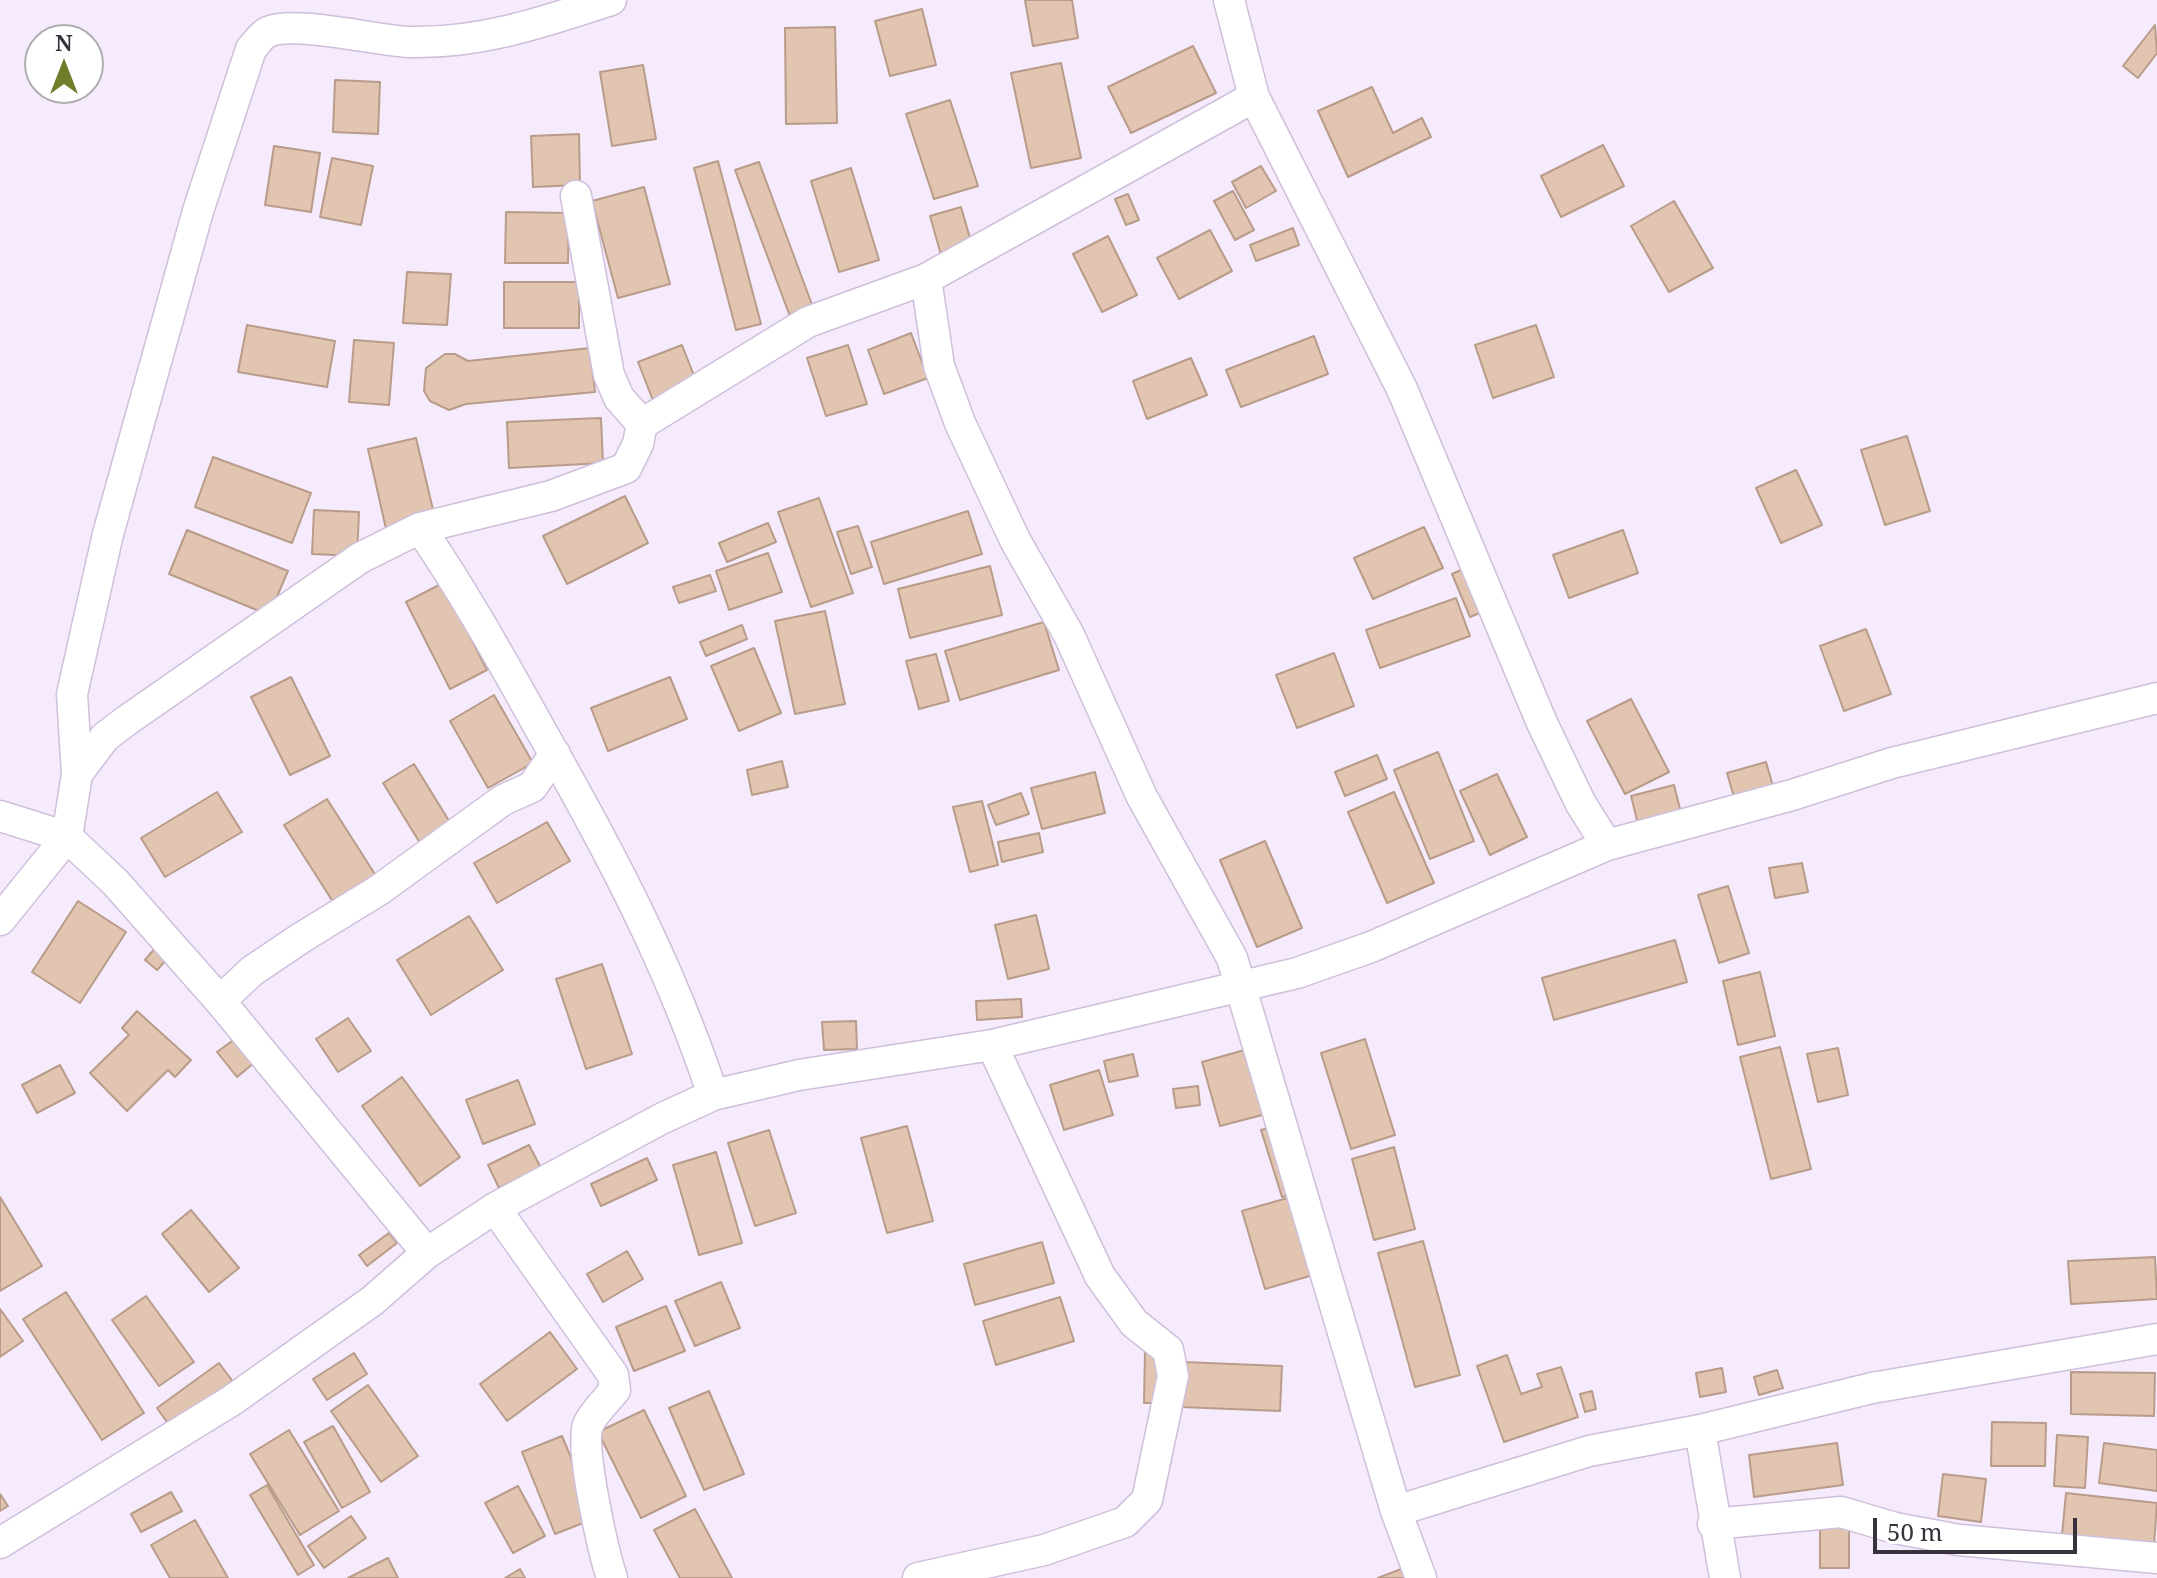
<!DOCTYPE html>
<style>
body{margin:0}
#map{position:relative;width:2157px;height:1578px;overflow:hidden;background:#f5ebfd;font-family:"Noto Serif",serif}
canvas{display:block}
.north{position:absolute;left:24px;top:24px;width:80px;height:80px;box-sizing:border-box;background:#fff;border:2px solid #afadb1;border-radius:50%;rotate:0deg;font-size:22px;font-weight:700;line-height:32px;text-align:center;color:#38323d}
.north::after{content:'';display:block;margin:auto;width:28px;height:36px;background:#6f7c29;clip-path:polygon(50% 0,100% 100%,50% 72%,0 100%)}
.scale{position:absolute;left:1873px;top:1518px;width:204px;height:36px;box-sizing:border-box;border:4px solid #38323d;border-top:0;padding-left:10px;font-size:24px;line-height:28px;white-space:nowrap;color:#38323d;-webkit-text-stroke:6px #fff;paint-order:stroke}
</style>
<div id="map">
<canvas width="2157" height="1578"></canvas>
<div class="north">N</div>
<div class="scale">50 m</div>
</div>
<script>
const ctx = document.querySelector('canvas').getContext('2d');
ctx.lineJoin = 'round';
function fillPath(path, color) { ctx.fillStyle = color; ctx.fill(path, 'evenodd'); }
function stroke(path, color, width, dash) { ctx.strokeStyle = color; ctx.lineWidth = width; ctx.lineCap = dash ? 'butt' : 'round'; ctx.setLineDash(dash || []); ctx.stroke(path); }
const building = new Path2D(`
 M1025 0H1072L1078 38 1033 46Z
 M922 9 936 65 890 76 875 21Z
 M2155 25 2157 53 2138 78 2123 66Z
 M835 27 837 123 786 124 785 28Z
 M1193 46 1216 93 1131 133 1108 87Z
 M1061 63 1081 158 1031 168 1011 73Z
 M643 65 656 139 612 146 600 72Z
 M335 80 380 82 378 134 333 132Z
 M1372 87 1393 133 1422 118 1431 137 1348 177 1318 111Z
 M950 100 978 186 934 199 906 114Z
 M579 134 580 185 533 187 531 136Z
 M1603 145 1624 186 1561 217 1541 176Z
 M274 146 320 153 311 212 265 205Z
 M332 158 373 166 361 225 320 217Z
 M718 161 761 324 736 330 694 168Z
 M759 162 814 310 791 319 735 170Z
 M1261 166 1276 191 1246 208 1232 182Z
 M851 168 879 260 839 272 811 181Z
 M644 187 670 284 618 298 592 201Z
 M1233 191 1254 230 1235 240 1214 201Z
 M1128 194 1139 220 1126 225 1115 199Z
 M1674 201 1713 268 1669 292 1631 226Z
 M961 207 972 245 941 255 930 216Z
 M506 212 569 213 568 263H505Z
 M1293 228 1299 245 1256 261 1250 245Z
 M1210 230 1232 271 1179 299 1157 258Z
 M1108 236 1137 295 1102 312 1073 254Z
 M407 272 451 274 447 325 403 323Z
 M504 282H579V328H504Z
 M247 325 335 341 327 387 238 372Z
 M1536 325 1554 377 1493 398 1475 345Z
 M911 333 928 378 884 394 868 350Z
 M1314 336 1328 374 1241 407 1226 370Z
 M354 340 394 343 389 405 349 402Z
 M682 345 698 386 654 403 638 362Z
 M848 345 867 404 826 416 807 358Z
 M590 348 595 392 466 404 449 410 430 401 424 391 426 368 445 354H455L468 361Z
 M1191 358 1207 395 1147 419 1133 381Z
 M601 418 603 463 509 468 507 422Z
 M1907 436 1930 511 1885 525 1861 450Z
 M416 438 435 518 386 529 368 449Z
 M213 457 311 493 292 543 195 507Z
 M1796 470 1822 525 1781 543 1756 488Z
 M625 496 648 543 567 584 543 536Z
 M819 498 853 593 811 607 778 512Z
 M314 510 359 512 357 556 312 554Z
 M968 511 982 554 884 584 871 542Z
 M768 523 776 542 727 562 719 543Z
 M858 526 872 567 851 574 837 532Z
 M1424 527 1443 568 1373 599 1354 558Z
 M187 530 288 571 269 615 169 574Z
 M1623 530 1638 573 1569 598 1553 555Z
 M768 553 782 592 729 610 716 571Z
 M990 566 1002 615 910 638 898 589Z
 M1470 566 1489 609 1470 617 1452 574Z
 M710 575 716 591 679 603 673 587Z
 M443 583 487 670 450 689 406 602Z
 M1456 598 1470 636 1380 668 1366 630Z
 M825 611 845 704 795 714 775 621Z
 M1044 622 1059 670 960 700 945 651Z
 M742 625 747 639 706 656 700 642Z
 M1866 629 1891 694 1844 711 1820 646Z
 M754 648 781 713 739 731 711 666Z
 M1334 653 1354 706 1297 728 1276 675Z
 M936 654 949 701 919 709 906 661Z
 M291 677 330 756 290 775 251 697Z
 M670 677 687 719 608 751 591 708Z
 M494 695 533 763 488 788 450 721Z
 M1631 699 1669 772 1625 794 1587 721Z
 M1438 752 1474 841 1430 859 1394 770Z
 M1377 755 1387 779 1345 796 1335 772Z
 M782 761 788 787 752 795 747 770Z
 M1766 762 1773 786 1734 797 1727 773Z
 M414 764 451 824 420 843 383 783Z
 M1095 772 1105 813 1042 829 1031 788Z
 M1497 774 1527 837 1490 855 1460 791Z
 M1674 785 1681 813 1638 824 1631 796Z
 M217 792 242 832 165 877 141 838Z
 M1394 792 1434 883 1387 903 1348 812Z
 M1021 793 1029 814 996 825 988 805Z
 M327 799 378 879 335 905 284 825Z
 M982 801 998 865 970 872 953 807Z
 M547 822 570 861 497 903 474 863Z
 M1039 833 1043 852 1002 862 998 842Z
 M1265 841 1302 928 1257 947 1220 860Z
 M1802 863 1808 892 1775 898 1769 868Z
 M1728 886 1749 953 1719 963 1698 895Z
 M78 901 126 932 80 1003 32 972Z
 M1036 915 1049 969 1008 979 995 925Z
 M469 916 503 970 431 1015 397 960Z
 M1675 940 1687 982 1554 1020 1542 978Z
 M156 947 168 958 157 970 145 960Z
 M602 964 632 1054 586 1069 556 979Z
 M1760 972 1775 1036 1738 1045 1723 981Z
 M1021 999 1022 1017 977 1020 976 1001Z
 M137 1011 191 1060 175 1077 168 1070 127 1111 90 1073 129 1035 122 1028Z
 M348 1018 371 1051 338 1072 316 1039Z
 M856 1021 857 1049 824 1050 822 1022Z
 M236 1038 255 1062 237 1077 217 1052Z
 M1365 1039 1395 1135 1351 1149 1321 1053Z
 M1780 1047 1811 1169 1771 1179 1740 1057Z
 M1838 1048 1848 1095 1818 1102 1807 1054Z
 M1248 1049 1266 1114 1220 1126 1202 1062Z
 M1133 1054 1138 1076 1109 1082 1104 1061Z
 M60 1065 75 1093 37 1113 22 1085Z
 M1099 1070 1113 1115 1064 1130 1050 1085Z
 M402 1077 460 1157 420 1186 362 1106Z
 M518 1080 535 1124 483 1144 466 1100Z
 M1198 1086 1200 1105 1176 1108 1173 1089Z
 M1279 1125 1299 1192 1282 1197 1261 1130Z
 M907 1126 933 1221 887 1233 861 1138Z
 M769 1130 796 1213 755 1226 728 1143Z
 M529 1145 541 1168 499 1188 488 1165Z
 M1394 1147 1415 1229 1374 1240 1352 1159Z
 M716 1152 742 1243 699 1255 673 1165Z
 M647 1158 657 1180 601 1206 591 1184Z
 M0 1197 42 1266 0 1291Z
 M1291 1197 1313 1275 1265 1289 1242 1211Z
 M191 1210 239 1268 209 1292 162 1234Z
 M389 1233 397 1243 367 1266 359 1255Z
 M1423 1241 1460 1375 1415 1387 1378 1253Z
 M1042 1242 1054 1283 975 1305 964 1264Z
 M627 1251 643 1279 603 1302 587 1274Z
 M2155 1257 2157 1299 2071 1304 2068 1261Z
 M721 1282 740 1328 695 1346 675 1301Z
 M66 1292 144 1413 102 1440 23 1319Z
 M146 1296 194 1362 159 1386 112 1320Z
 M1060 1297 1074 1341 996 1365 983 1321Z
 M666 1306 685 1351 634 1371 616 1327Z
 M0 1309 23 1341 0 1357Z
 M550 1332 577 1369 507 1421 480 1384Z
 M1145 1350H1163V1403H1144Z
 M354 1353 367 1374 327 1400 313 1379Z
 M1507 1355 1521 1394 1542 1387 1537 1374 1561 1367 1578 1417 1504 1442 1477 1366Z
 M1182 1362 1282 1366 1280 1411 1181 1407Z
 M219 1363 234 1383 172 1429 157 1408Z
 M1722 1368 1726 1392 1700 1397 1696 1373Z
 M1777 1370 1783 1388 1759 1395 1754 1377Z
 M2071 1372 2155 1373 2154 1416 2071 1414Z
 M368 1385 418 1456 381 1482 331 1411Z
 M709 1391 744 1474 704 1490 669 1408Z
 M1592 1391 1596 1409 1585 1412 1580 1394Z
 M644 1410 686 1496 641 1518 598 1432Z
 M1992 1422 2046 1423 2045 1466H1991Z
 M333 1426 370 1492 342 1508 304 1442Z
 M289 1430 339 1511 300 1535 250 1454Z
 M2057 1435 2088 1437 2085 1488 2054 1486Z
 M562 1436 596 1518 555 1534 522 1452Z
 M1837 1443 1843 1485 1754 1497 1749 1455Z
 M2104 1443 2157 1450V1491L2099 1483Z
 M1943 1474 1986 1479 1981 1522 1938 1516Z
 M267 1485 314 1565 298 1575 250 1495Z
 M518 1486 545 1536 513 1553 485 1503Z
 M171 1492 182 1511 141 1532 131 1514Z
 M2066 1493 2157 1503 2154 1545 2062 1535Z
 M0 1494 8 1506 0 1511Z
 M695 1509 732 1578H680L654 1530Z
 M351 1516 366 1538 324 1568 308 1546Z
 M195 1520 228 1578H170L151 1545Z
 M1820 1528H1849V1568H1820Z
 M388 1558 398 1578H348Z
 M1409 1566 1414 1578H1378Z
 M520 1569 525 1578H505Z`);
fillPath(building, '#e2c5b1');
stroke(building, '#b89c89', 2);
const street = new Path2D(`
 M1229 0 1254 97 1402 389 1542 723 1581 804 1607 845
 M576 196 609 375 619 398 642 424
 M926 279 939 366 960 423 1015 540 1069 635 1142 797 1232 958 1396 1511 1421 1578
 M420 528C464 592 501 659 539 727 608 848 669 962 713 1095
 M77 774 105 737 126 721 360 558 420 528 551 496 626 468 638 444 642 424 808 322 926 279 1254 97
 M0 816 67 837 115 882 220 1001 427 1253
 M0 920 67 837 77 774 72 694 108 534 198 211 251 49C256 44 261 35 268 32 293 20 375 40 408 42 480 44 544 22 611 0
 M220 1001 252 971 301 938 379 890 503 800 532 787 555 754
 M495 1208 613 1375 615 1390C606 1401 593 1413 588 1425 579 1445 604 1554 612 1578
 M1700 1430 1725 1578
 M1396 1511 1589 1451 1700 1430 1872 1388 2157 1339
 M1713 1524 1841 1512 1895 1528 1959 1540 2157 1558
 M0 1543 231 1401 372 1301 427 1253 495 1208 663 1118 713 1095 799 1075 992 1045 1297 973 1371 947 1607 845 1792 795 1892 763 2157 698
 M918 1578 1044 1550 1125 1522 1147 1500 1173 1376 1168 1350 1134 1323 1100 1276 992 1045`);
stroke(street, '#cebfdb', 33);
stroke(street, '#fff', 30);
</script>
